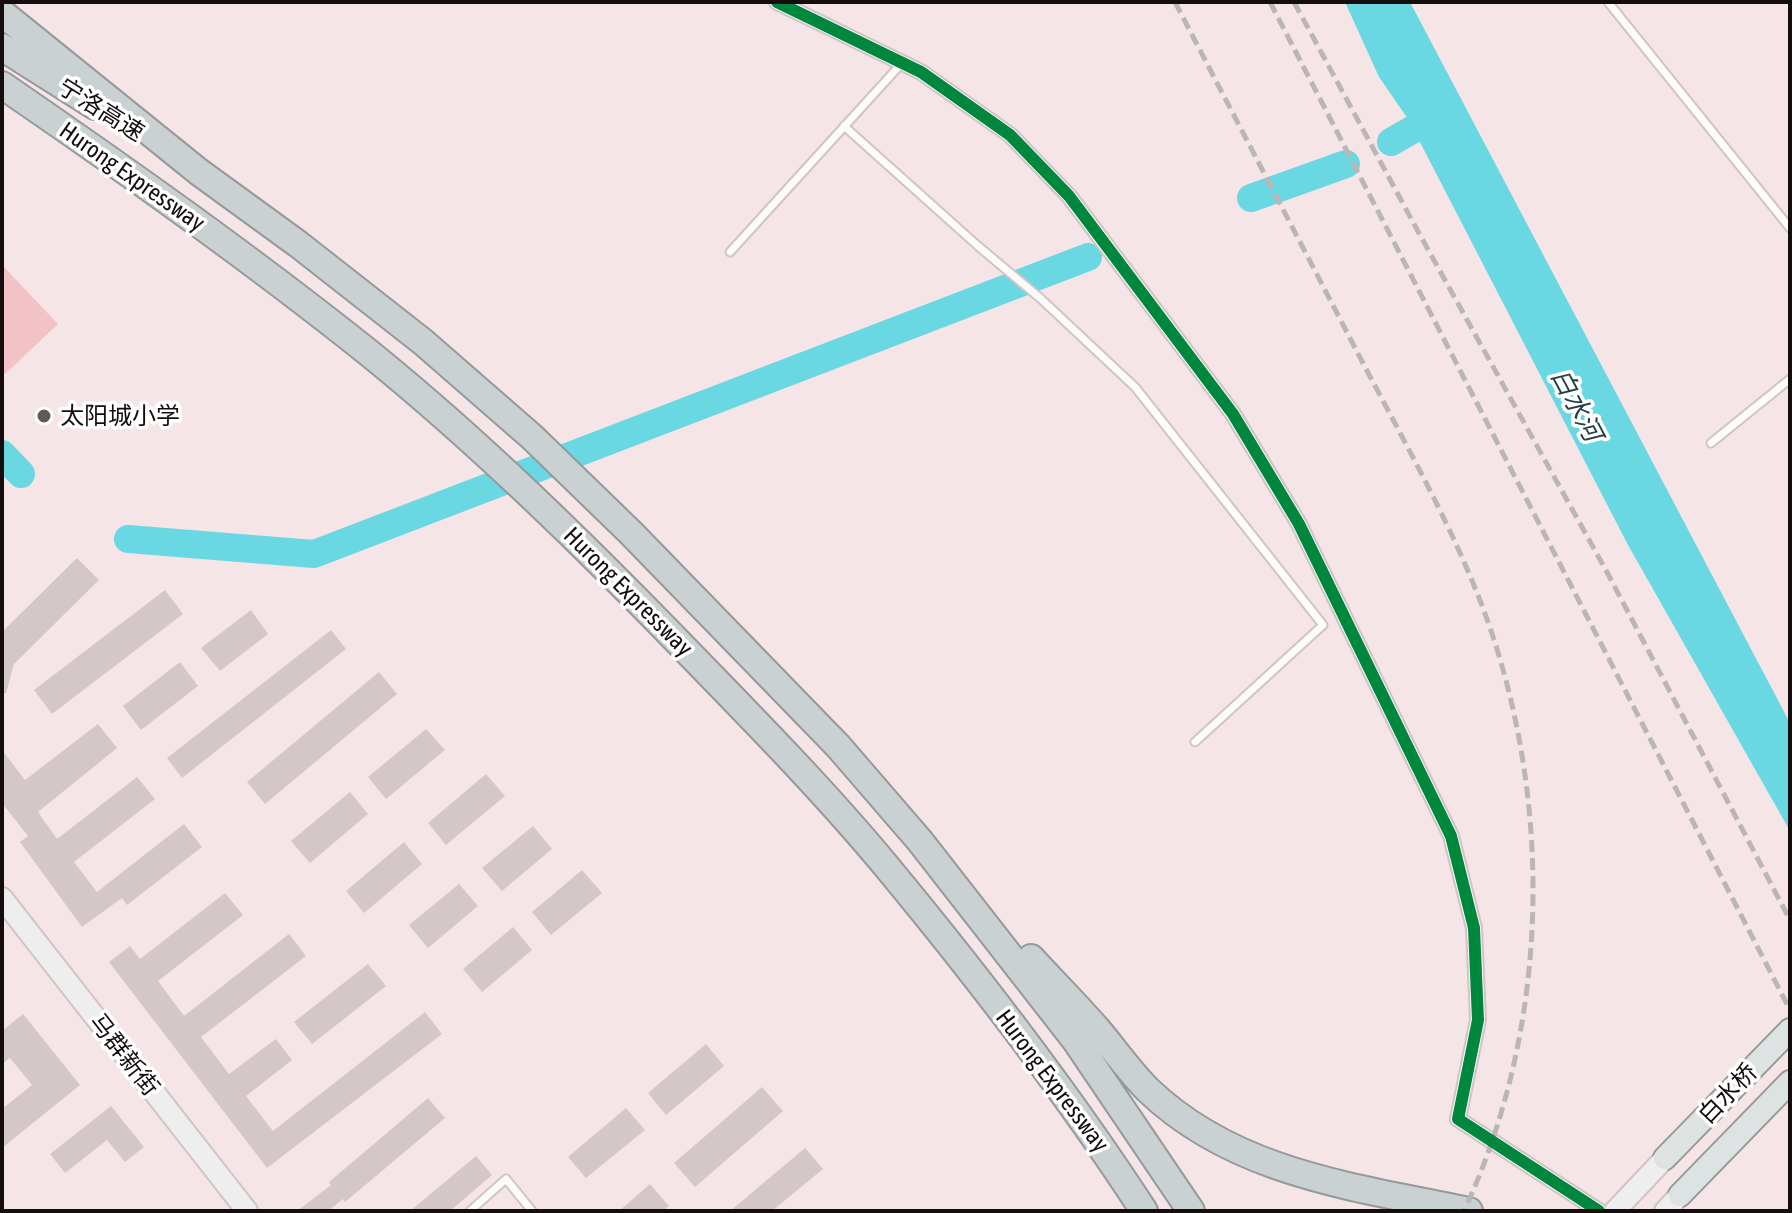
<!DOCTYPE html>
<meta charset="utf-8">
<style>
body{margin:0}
#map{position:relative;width:1792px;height:1213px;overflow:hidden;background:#f5e5e7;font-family:"Asap Condensed",sans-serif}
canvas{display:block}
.frame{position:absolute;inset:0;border:4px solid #140c0d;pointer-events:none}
</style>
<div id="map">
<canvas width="1792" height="1213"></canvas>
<div class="frame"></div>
</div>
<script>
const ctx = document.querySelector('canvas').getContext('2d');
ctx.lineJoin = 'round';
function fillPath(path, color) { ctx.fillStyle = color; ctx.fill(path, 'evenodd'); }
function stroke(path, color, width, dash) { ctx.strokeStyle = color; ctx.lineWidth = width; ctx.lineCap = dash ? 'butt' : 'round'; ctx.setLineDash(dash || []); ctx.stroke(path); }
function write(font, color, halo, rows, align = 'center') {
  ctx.font = font + ' "Asap Condensed","Noto Sans SC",sans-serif'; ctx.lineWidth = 7; ctx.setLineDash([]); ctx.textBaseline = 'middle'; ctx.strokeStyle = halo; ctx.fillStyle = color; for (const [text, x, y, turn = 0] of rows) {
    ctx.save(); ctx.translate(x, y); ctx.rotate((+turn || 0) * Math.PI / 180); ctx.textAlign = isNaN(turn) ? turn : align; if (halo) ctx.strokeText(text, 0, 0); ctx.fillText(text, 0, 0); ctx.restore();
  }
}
fillPath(new Path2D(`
 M2 265 58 324 5 374 2 371Z`), '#f3c2c7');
fillPath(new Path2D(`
 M1345 2H1410L1790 723V831L1628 545 1408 119 1379 77Z`), '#6ad8e2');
stroke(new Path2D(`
 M1391 142 1431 119
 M1251 198 1346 164
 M2 454 21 474
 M128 539 314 554 1088 257`), '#6ad8e2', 28);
fillPath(new Path2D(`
 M77 558 99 580 14 664 6 693H2V632Z
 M165 590 183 614 52 714 34 690Z
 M251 610 268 634 220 671 201 648Z
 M331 630 346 649 182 778 167 758Z
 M180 662 198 686 141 730 123 706Z
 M379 672 397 694 265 804 247 782Z
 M98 724 117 748 38 812 57 839 137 777 155 799 74 862 97 892 184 824 202 847 127 905 122 898 82 927 20 842 28 836 2 803V750L25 780Z
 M426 729 445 750 386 799 368 777Z
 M486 774 505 796 446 845 428 823Z
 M350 792 368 814 310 863 291 841Z
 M533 826 552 849 502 891 482 868Z
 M404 842 422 864 364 913 346 891Z
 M582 870 602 893 551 935 532 912Z
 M459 884 478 906 428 948 409 925Z
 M225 893 243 915 158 981 184 1016 289 934 306 956 201 1037 229 1074 276 1039 292 1060 246 1096 273 1131 425 1012 442 1034 267 1168 109 962 130 946 140 959Z
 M513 927 532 950 482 992 463 969Z
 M368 964 386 986 312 1044 294 1022Z
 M23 1014 80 1085 2 1148V1109L32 1085 10 1058 2 1064V1031Z
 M706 1044 724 1066 666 1115 648 1093Z
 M762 1087 783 1111 695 1187 674 1163Z
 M428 1098 445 1118 345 1202 343 1199 328 1211H297L331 1185 329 1182Z
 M111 1106 144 1147 125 1162 107 1140 65 1173 50 1154Z
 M626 1108 645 1130 586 1178 568 1157Z
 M805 1148 823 1169 772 1211H730Z
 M476 1156 492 1175 450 1211H410Z
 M650 1184 669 1206 663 1211H619Z`), '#d4c7c9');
const service = new Path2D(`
 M1608 2 1790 228
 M844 126 978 246 1040 298 1135 387 1323 625 1195 742
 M730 252 902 63
 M1711 443 1790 379
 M470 1211 506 1179 532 1211`);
const minor = new Path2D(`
 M777 2 921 72 1010 135 1069 196 1233 414 1299 524 1451 836 1474 928 1478 1020 1458 1119 1599 1211`);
const secondary = new Path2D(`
 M2 898 247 1211
 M1615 1211 1665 1158
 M1665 1211 1680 1195`);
const primary = new Path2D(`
 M1665 1158 1790 1030
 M1680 1195 1790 1082`);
const motorway = new Path2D(`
 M2 13 199 172 298 244 423 342 532 437 631 533 838 746 920 841 1076 1041 1191 1211
 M2 47 95 106
 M2 85C127 171 250 258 369 353 480 443 583 544 683 647 752 718 823 790 887 867 978 977 1066 1091 1144 1211
 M1031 958C1053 982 1076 1005 1097 1029 1114 1049 1130 1072 1148 1090 1236 1174 1356 1187 1469 1211`);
stroke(service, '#d0c4c5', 11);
stroke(minor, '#d0c4c5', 18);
stroke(secondary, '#d0c4c5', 24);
stroke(primary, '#95999a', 26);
stroke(motorway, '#95999a', 30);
stroke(service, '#fefbfb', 7);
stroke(minor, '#fefbfb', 14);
stroke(secondary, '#eeeeef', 20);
stroke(primary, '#dde2e3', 22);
stroke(motorway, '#c9d1d2', 26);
stroke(new Path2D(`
 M1175 2C1234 116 1294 230 1353 344 1399 433 1453 525 1487 619 1554 808 1549 1029 1464 1211
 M1270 2 1790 1010
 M1294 2 1420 235 1608 574 1790 920`), '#bab6b7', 5, [12, 6]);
stroke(new Path2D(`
 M777 2 921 72 1010 135 1069 196 1233 414 1299 524 1451 836 1474 928 1478 1020 1458 1119 1599 1211`), '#00873e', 12);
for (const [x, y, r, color] of [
 [44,416,8,"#635859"]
]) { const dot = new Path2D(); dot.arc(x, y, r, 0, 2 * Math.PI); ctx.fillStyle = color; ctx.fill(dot); stroke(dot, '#fff', 3); }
write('24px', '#140c0d', '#fff', [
 ["宁洛高速",101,110,32],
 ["Hurong Expressway",132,177,35],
 ["Hurong Expressway",628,592,45],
 ["马群新街",124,1055,52],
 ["Hurong Expressway",1052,1081,53],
 ["白水桥",1728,1094,-46]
]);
write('24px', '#140c0d', '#fff', [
 ["太阳城小学",60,416]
], 'left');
write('italic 26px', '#274043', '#fff', [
 ["白水河",1576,405,62]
]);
</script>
